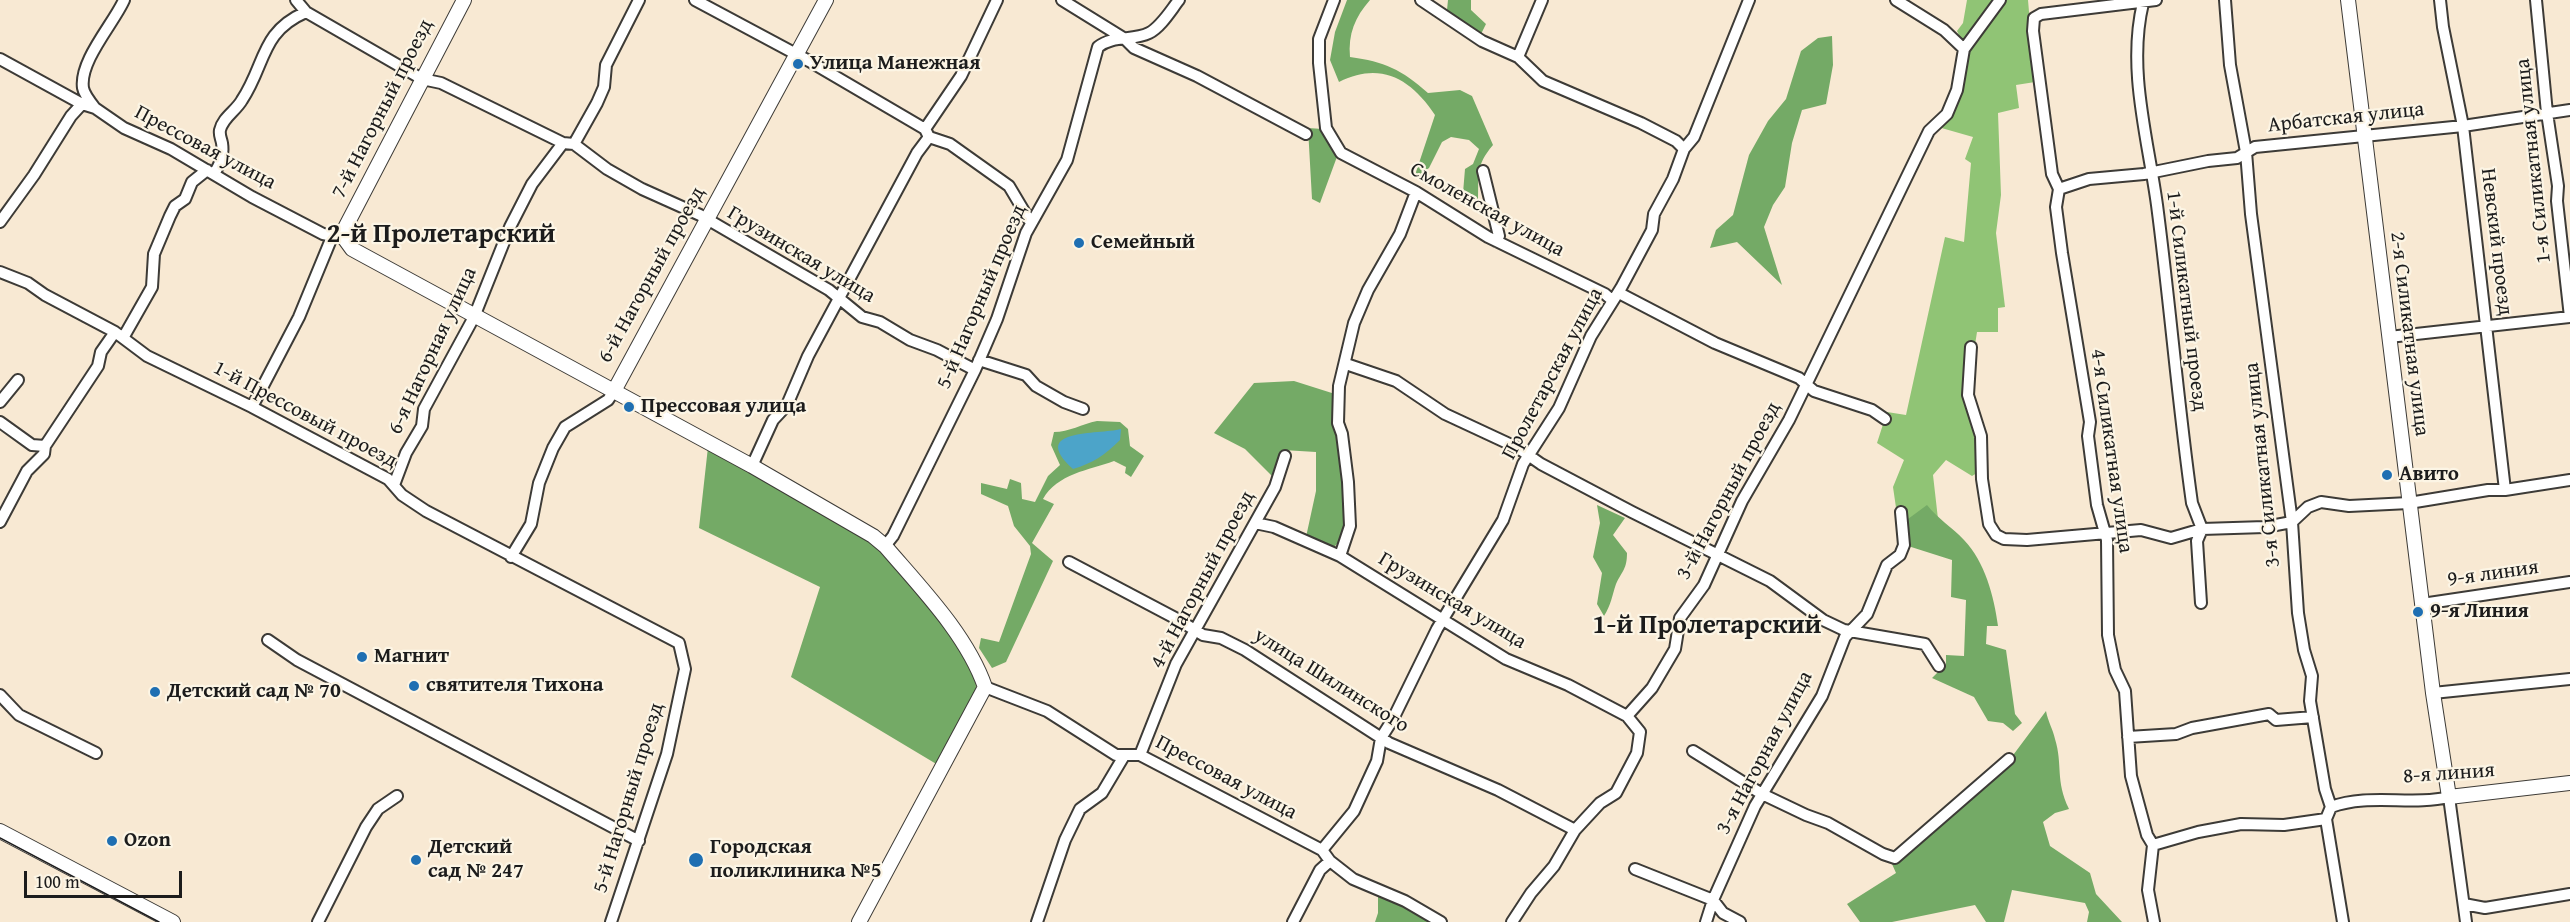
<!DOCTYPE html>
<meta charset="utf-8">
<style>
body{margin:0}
#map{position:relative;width:2570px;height:922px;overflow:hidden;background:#f8e9d3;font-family:"Gentium Book Plus",serif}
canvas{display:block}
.scale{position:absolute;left:24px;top:871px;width:158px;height:27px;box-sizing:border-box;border:3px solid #1c1c1c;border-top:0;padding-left:8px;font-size:18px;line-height:21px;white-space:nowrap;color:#1c1c1c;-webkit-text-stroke:4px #fcf5e5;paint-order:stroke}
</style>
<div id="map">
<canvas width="2570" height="922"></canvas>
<div class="scale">100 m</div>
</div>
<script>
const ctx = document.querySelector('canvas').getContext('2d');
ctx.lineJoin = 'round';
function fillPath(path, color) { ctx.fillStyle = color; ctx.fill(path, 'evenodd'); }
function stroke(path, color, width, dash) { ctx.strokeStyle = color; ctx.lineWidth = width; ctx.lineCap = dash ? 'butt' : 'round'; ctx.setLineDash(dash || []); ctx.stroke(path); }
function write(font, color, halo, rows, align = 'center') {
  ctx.font = font + ' "Gentium Book Plus",serif'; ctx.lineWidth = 4.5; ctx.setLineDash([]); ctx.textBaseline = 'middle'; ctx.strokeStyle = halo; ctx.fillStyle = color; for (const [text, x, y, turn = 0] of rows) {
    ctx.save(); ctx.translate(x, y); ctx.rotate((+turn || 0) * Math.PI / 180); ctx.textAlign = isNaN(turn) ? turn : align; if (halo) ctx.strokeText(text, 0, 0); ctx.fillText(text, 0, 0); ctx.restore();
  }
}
fillPath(new Path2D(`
 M1967 0H1995L1962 41 1957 31 1963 23Z
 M2004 0H2028L2035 82 2016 85 2019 108 1998 113 2001 195 1996 233 2005 307 1998 308V332H1977L1972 364 1977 473 1972 476 1946 460 1933 475 1938 519 1908 546 1901 542 1893 487 1904 460 1877 443 1887 412 1906 415 1945 237 1964 242 1971 163 1965 159 1973 137 1938 127 1967 51Z`), '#90c475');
fillPath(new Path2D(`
 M1347 0H1370C1355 17 1348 34 1350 57 1385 62 1401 69 1428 93L1460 90 1472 96 1493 145C1475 166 1479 176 1478 201L1462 205 1465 169 1473 164 1479 149 1469 140 1451 137 1442 142 1429 168 1414 178 1435 115C1411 79 1381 61 1339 82L1330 60 1335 32Z
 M1448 0H1471V10L1486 24 1481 34 1447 10Z
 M1832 36 1833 65 1826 104 1802 110 1792 143 1785 187 1773 205 1764 227 1782 285 1737 242 1710 248 1716 230 1733 215 1749 155 1768 121 1786 99 1801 51 1818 38Z
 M1308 128 1323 129 1330 146 1338 154 1320 203 1312 199Z
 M1294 381 1335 394 1346 525 1342 539 1333 548 1306 537 1316 491V452L1283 450 1274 478 1245 449 1214 433 1254 383Z
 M1097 421 1120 422 1128 429 1130 446 1144 456 1131 477 1125 473 1126 467 1114 461C1089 470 1057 474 1043 499L1054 504 1032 543 1053 561 1006 662 992 668 979 648 981 638 999 642 1031 554 1030 546 1014 526 1008 506 981 494V483L1007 489 1010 479 1021 483 1022 499 1035 502 1048 476 1060 465 1051 445 1054 432C1069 432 1082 424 1097 421Z
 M708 447 868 538C897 564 964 640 974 676 977 684 976 691 975 699L938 765 791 677 820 587 699 528Z
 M1597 505 1625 518 1613 535 1627 553C1627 569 1622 571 1616 584 1612 596 1611 605 1604 616L1597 604 1602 573 1593 557 1600 523Z
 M1927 505C1938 519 1952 527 1964 540 1985 562 1994 596 1998 626H1987L1986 644 2006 650 2015 714 2022 723 2013 731 2003 723 1988 721 1974 697 1932 678 1946 664V655L1964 656 1966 600 1951 597 1952 560 1908 546V519Z
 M2046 711C2048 722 2053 729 2055 739 2063 765 2055 780 2069 809L2055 813 2043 822 2050 846 2090 873 2096 894 2122 922H2087L2089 912 2085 903 2012 890 2004 922H1986L1975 905 1892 922H1860L1847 904 1896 873 1892 864 1999 774Z
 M1378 892 1433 922H1375L1378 913Z`), '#74aa66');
fillPath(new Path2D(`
 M1121 429 1120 440C1105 455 1093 463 1073 469 1028 428 1098 435 1121 429Z`), '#4ca4c9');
const minor = new Path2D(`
 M296 0 306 12 422 79 441 83 563 143 574 144 607 169 642 189 700 215 829 290 862 317 880 322 910 340 937 350 975 370
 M695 0 809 61 925 129 929 137 950 144 1009 186 1031 223
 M1062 0 1125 39 1134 48 1197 76 1306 134
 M1334 0 1319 39V63L1326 128 1341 153 1416 192 1488 237 1605 294 1613 301
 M1421 0 1482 41 1518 57 1543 81 1641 123 1676 141 1684 149
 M1896 0 1944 30 1964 49
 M2225 0 2230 65 2246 152 2251 214 2292 522 2298 613 2304 650 2312 676 2310 701 2325 789 2331 807 2326 819 2343 922
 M2440 0 2443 27 2463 126 2505 490
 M2143 3C2127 69 2148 139 2157 205 2170 304 2178 404 2192 503L2202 529 2197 541 2201 603
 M1518 57 1542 0
 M0 59 82 104 95 108 124 128 171 149 252 197 323 234 344 238
 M95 108C91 103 84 94 83 88 79 61 114 23 124 0
 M925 129 961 76 997 0
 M574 144 597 103 604 87 606 65 639 0
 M1483 171 1499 236 1496 241
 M214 174C220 164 224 156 222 143 221 138 219 135 220 130 223 117 236 111 242 100 266 64 260 32 306 12
 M2059 189 2089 179 2144 174 2208 161 2237 158 2255 147 2463 126 2570 110
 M0 222 34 175 71 116 82 104
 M0 272 28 283 45 295 115 332 147 356 252 407 388 479 402 495 426 511 679 643 685 669 667 754 611 922
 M1619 293 1715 343 1799 378 1814 391 1872 410 1885 419
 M2389 337 2570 317 2557 201 2558 186 2547 113 2536 0
 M123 338 152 287 154 254 170 216 175 206 185 199 192 182 207 170
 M1971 347 1968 395 1981 436 1982 479 1989 524 1996 535 2004 539 2027 540 2141 530 2171 538 2202 529 2265 527 2292 522 2308 507 2321 502 2349 506 2409 503 2488 490H2505L2570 480
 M979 360 1026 375 1036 386 1064 402 1083 409
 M1346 364 1396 381 1445 414 1518 448 1541 464 1632 512 1770 581 1823 620 1844 630 1925 644 1939 666
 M0 402 18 380
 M252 407 299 317 332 237
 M0 422 32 445 45 446
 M752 466 773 420 787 405 808 356 917 153 929 137
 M394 485 406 453 422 426 424 409 474 317 510 227 532 184 563 143
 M0 522 27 471 44 454 45 446 98 366 101 352 115 332
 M1255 523 1274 527 1340 556 1506 659 1568 685 1627 716
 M885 546 893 536 975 370 997 319 1026 233 1067 160 1098 47C1113 35 1133 41 1149 33 1161 27 1171 10 1179 0
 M1340 556 1350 526 1348 482 1342 434 1338 423 1339 386 1354 323 1368 290 1400 234 1416 192
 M511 557 531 524 539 483 553 448 565 427 608 400 614 391
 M1069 562 1177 619 1203 635 1221 638 1245 650 1389 743 1498 790 1575 830
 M2422 604 2570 582
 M268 640 297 660 639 841
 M985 687 1047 711 1116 755H1140L1322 850 1330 861 1353 879 1405 901 1441 922
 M2433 693 2570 679
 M0 695 19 715 96 753
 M2128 737 2176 734 2192 728 2269 714 2276 720 2313 717
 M1693 751 1762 794 1806 815 1828 823 1883 854 1895 858 2009 759
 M1140 755 1176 664 1275 487 1285 456
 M2331 807C2369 793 2411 806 2449 797L2466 922
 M2153 845 2198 832 2241 824 2284 825 2326 819
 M1322 850 1354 811 1377 761 1381 738 1393 719 1437 629 1503 520 1523 464 1559 408 1591 336 1621 288 1652 230 1654 214 1673 179 1684 149 1694 137 1749 0
 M1635 869 1713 900 1723 913 1740 922
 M2464 904 2485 908 2570 894
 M318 922 366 827 378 809 397 796
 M1037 922 1065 840 1080 809 1102 793 1124 756
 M1293 922 1320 870 1330 861
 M1512 922 1531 893 1554 866 1575 830 1600 803 1616 793 1637 753 1640 732 1627 716 1652 688 1675 649 1680 618 1704 585 1742 501 1789 420 1929 131 1947 114 1957 90 1964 49 2000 0
 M1706 922 1713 900 1755 806 1822 696 1845 637 1867 614 1887 565 1900 555 1904 545 1901 512
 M2154 922 2148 890 2153 845 2147 835 2131 776 2125 691 2115 670 2108 635 2107 540 2097 505 2088 436 2090 422 2062 253 2056 207 2059 189 2052 174 2033 31 2034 18 2041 14 2156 0`);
const tertiary = new Path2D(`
 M464 0 344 230V238L352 249 363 255 752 466 873 536 885 546C921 588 967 635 985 687L859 922
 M2348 0 2433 693 2449 797 2570 783
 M614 391 826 0
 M0 831 173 922`);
stroke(minor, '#3d3b37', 14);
stroke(tertiary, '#3d3b37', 16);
stroke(minor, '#fff', 10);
stroke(tertiary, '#fff', 14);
stroke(new Path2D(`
 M0 838 159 922`), '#1c1c1c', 1.5);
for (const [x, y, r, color] of [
 [798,64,6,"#1f6fb2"],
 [1079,243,6,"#1f6fb2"],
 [629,407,6,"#1f6fb2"],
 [2387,475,6,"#1f6fb2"],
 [2418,612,6,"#1f6fb2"],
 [362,657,6,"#1f6fb2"],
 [414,686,6,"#1f6fb2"],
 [155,692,6,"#1f6fb2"],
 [112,841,6,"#1f6fb2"],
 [416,860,6,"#1f6fb2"],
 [696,860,8,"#1f6fb2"]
]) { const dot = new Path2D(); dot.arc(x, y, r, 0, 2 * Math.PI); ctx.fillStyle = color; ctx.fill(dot); stroke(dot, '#fcf5e5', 2); }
write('bold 21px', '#1c1c1c', '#fcf5e5', [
 ["Улица Манежная",810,64],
 ["Семейный",1091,243],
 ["Прессовая улица",641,407],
 ["Авито",2399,475],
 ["9-я Линия",2430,612],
 ["Магнит",374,657],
 ["святителя Тихона",426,686],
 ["Детский сад № 70",167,692],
 ["Ozon",124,841],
 ["Детский",428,848],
 ["сад № 247",428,872],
 ["Городская",710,848],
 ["поликлиника №5",710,872]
], 'left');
write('21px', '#1c1c1c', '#fcf5e5', [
 ["7-й Нагорный проезд",383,109,-63],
 ["Арбатская улица",2346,118,-6],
 ["Прессовая улица",205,148,28],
 ["1-я Силикатная улица",2534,161,-96],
 ["Смоленская улица",1487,210,29],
 ["Невский проезд",2496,242,83],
 ["Грузинская улица",801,255,31],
 ["6-й Нагорный проезд",652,275,-61],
 ["5-й Нагорный проезд",982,297,-67],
 ["1-й Силикатный проезд",2186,301,83],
 ["2-я Силикатная улица",2409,334,83],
 ["6-я Нагорная улица",433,351,-65],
 ["Пролетарская улица",1553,374,-62],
 ["1-й Прессовый проезд",305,415,28],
 ["4-я Силикатная улица",2111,451,82],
 ["3-я Силикатная улица",2263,465,-96],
 ["3-й Нагорный проезд",1729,491,-62],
 ["9-я линия",2493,574,-8],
 ["4-й Нагорный проезд",1203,580,-62],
 ["Грузинская улица",1452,601,31],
 ["улица Шилинского",1331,681,32],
 ["3-я Нагорная улица",1765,753,-62],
 ["8-я линия",2449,774,-4],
 ["Прессовая улица",1226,778,28],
 ["5-й Нагорный проезд",629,798,-73]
]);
write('bold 27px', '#1c1c1c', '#fcf5e5', [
 ["2-й Пролетарский",441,235],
 ["1-й Пролетарский",1707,626]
]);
</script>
